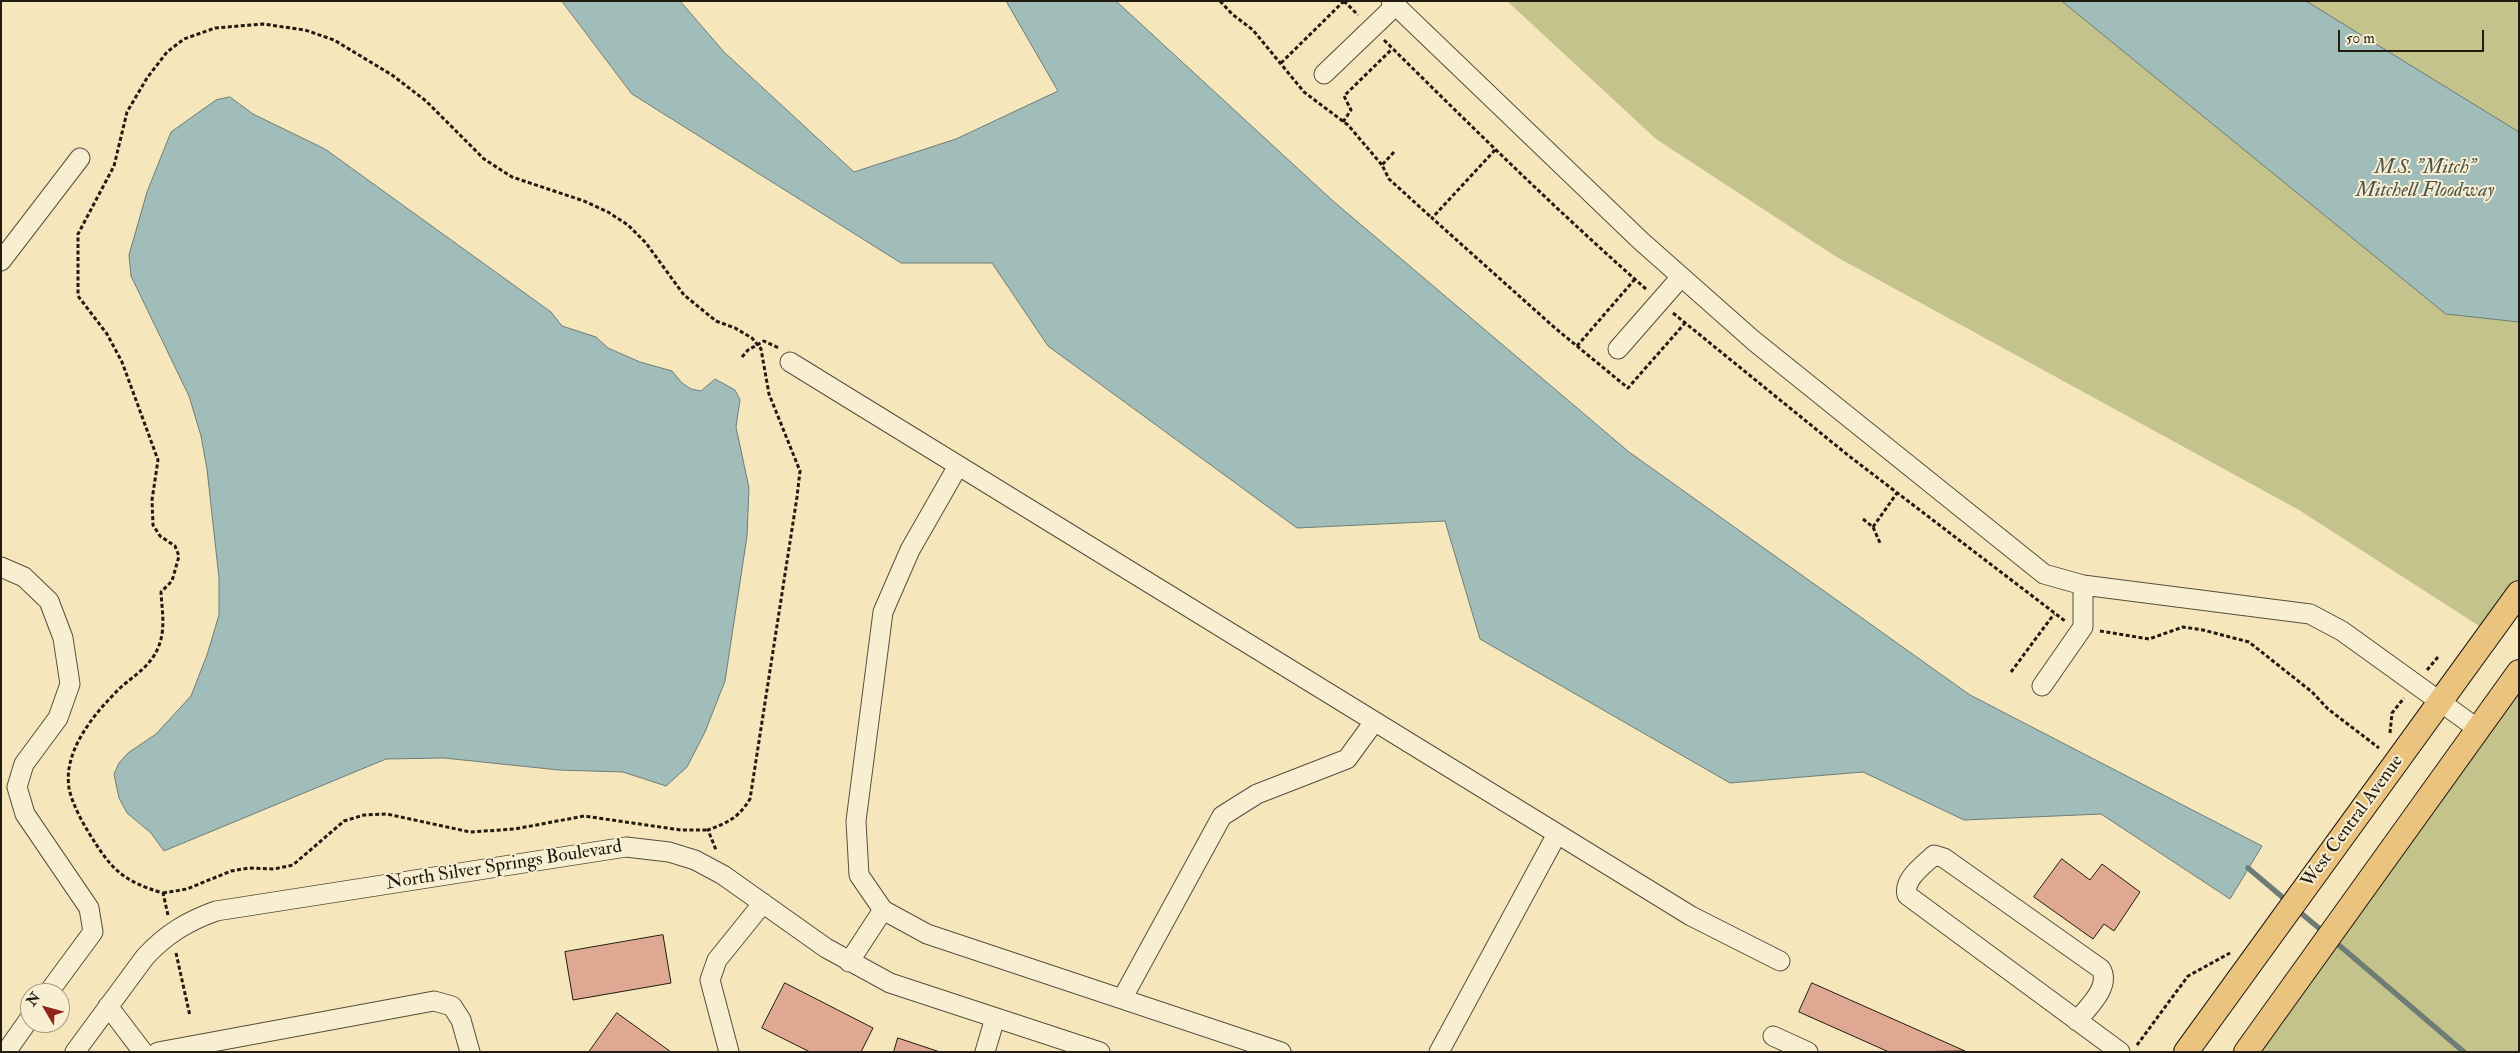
<!DOCTYPE html>
<style>
body{margin:0}
#map{position:relative;width:2520px;height:1053px;overflow:hidden;background:#f5e6bc;font-family:"IM FELL Double Pica",serif}
canvas{display:block}
.frame{position:absolute;inset:0;border:2px solid #221b11;pointer-events:none}
.north{position:absolute;left:20px;top:983px;width:50px;height:50px;box-sizing:border-box;background:#f8efd3;border:1px solid #a29a85;border-radius:50%;rotate:307deg;font-size:14px;font-weight:700;line-height:20px;text-align:center;color:#221b11}
.north::after{content:'';display:block;margin:auto;width:18px;height:22px;background:#8f2418;clip-path:polygon(50% 0,100% 100%,50% 72%,0 100%)}
.scale{position:absolute;left:2338px;top:30px;width:146px;height:22px;box-sizing:border-box;border:2px solid #221b11;border-top:0;padding-left:6px;font-size:15px;line-height:18px;white-space:nowrap;color:#221b11;-webkit-text-stroke:4px #f8efd3;paint-order:stroke}
</style>
<div id="map">
<canvas width="2520" height="1053"></canvas>
<div class="frame"></div>
<div class="north">N</div>
<div class="scale">50 m</div>
</div>
<script>
const ctx = document.querySelector('canvas').getContext('2d');
ctx.lineJoin = 'round';
function fillPath(path, color) { ctx.fillStyle = color; ctx.fill(path, 'evenodd'); }
function stroke(path, color, width, dash) { ctx.strokeStyle = color; ctx.lineWidth = width; ctx.lineCap = dash ? 'butt' : 'round'; ctx.setLineDash(dash || []); ctx.stroke(path); }
function write(font, color, halo, rows, align = 'center') {
  ctx.font = font + ' "IM FELL Double Pica",serif'; ctx.lineWidth = 4; ctx.setLineDash([]); ctx.textBaseline = 'middle'; ctx.strokeStyle = halo; ctx.fillStyle = color; for (const [text, x, y, turn = 0] of rows) {
    ctx.save(); ctx.translate(x, y); ctx.rotate((+turn || 0) * Math.PI / 180); ctx.textAlign = isNaN(turn) ? turn : align; if (halo) ctx.strokeText(text, 0, 0); ctx.fillText(text, 0, 0); ctx.restore();
  }
}
fillPath(new Path2D(`
 M1507 1H2519V595L2490 633 2299 510 1835 256 1656 139Z
 M2519 672V1052H2247Z`), '#c4c38c');
const water = new Path2D(`
 M562 1H680L724 52 854 172 956 139 1058 91 1006 1H1116L1333 201 1629 452 1970 695 2262 846 2230 899 2101 814 1964 820 1863 772 1730 783 1480 639 1445 521 1297 528 1048 346 992 263H901L632 94Z
 M2062 1H2306L2519 132V322L2446 314Z
 M230 97 253 114 325 149 551 312 562 326 596 337 608 348 640 362 672 371 682 383 691 389 701 391 715 379 735 390 740 400 736 427 749 488 747 536 725 681 705 732 687 767 666 786 623 772 559 770 444 758 386 759 164 851 151 833 127 813 119 798 114 774 119 763 128 753 156 734 191 696 207 655 219 615V578L207 469 201 436 189 396 131 276 129 255 147 192 171 132 216 100Z`);
fillPath(water, '#a0bdba');
stroke(water, '#6e7c76', 1);
stroke(new Path2D(`
 M2248 868 2287 901
 M2296 909 2326 934
 M2333 940 2464 1052`), '#6e7c76', 5.5);
const building = new Path2D(`
 M2062 859 2090 880 2102 864 2140 892 2114 931 2104 924 2093 939 2034 897Z
 M663 935 671 983 573 1000 565 952Z
 M785 983 873 1028 861 1052H810L762 1028Z
 M1812 983 1965 1051 1889 1052 1799 1012Z
 M617 1013 671 1052H589Z
 M898 1038 940 1052H894Z`);
fillPath(building, '#dea892');
stroke(building, '#221b11', 1);
const minor = new Path2D(`
 M1391 1 1641 241 1754 341 2044 574 2083 585 2310 614 2342 631 2478 729
 M1324 74 1395 6
 M1 261 80 158
 M1618 349 1681 277
 M790 362 1691 916 1780 961
 M958 466 910 550 883 612 856 821 859 875 883 910 927 934 1281 1052
 M1 567 24 577 49 601 63 638 70 684 58 718 24 764 17 787 25 814 89 908 93 932 48 993
 M2042 686 2083 627V585
 M849 962 883 910
 M1122 999 1222 816 1257 794 1347 759 1374 722
 M108 1006 143 1052
 M2077 1021C2088 1007 2111 987 2101 969L1944 858 1934 855C1924 865 1903 879 1907 895L2120 1052
 M1773 1036 1808 1052
 M6 1052 30 1018
 M75 1052 145 957C166 934 188 921 216 911L626 847 669 852 695 860 723 875 826 948 890 983 1100 1052
 M158 1052 434 1001 452 1006 461 1020 470 1052
 M729 1052 710 980 717 960 763 903
 M985 1052 995 1018
 M1439 1052 1557 834`);
const major = new Path2D(`
 M2186 1052 2519 593
 M2246 1052 2519 672`);
stroke(minor, '#574e3c', 21);
stroke(major, '#221b11', 26);
stroke(new Path2D(`
 M1220 1 1232 14 1253 30 1304 92 1348 125 1382 165
 M1344 1 1358 15
 M1384 40C1470 125 1555 209 1646 289
 M1281 63 1344 1
 M1343 122 1351 110 1344 96 1392 49
 M1495 150 1432 218 1555 328 1628 388 1685 323
 M1394 152 1382 165 1389 179 1432 218
 M1673 313 1849 456 2065 621
 M1577 346 1635 279
 M742 357 748 350 764 341 779 348
 M1863 519 1873 527 1880 543
 M1873 527 1897 493
 M2100 631 2149 639 2183 627 2203 630 2249 642 2312 692 2328 709 2379 748
 M2427 670 2438 657
 M2011 672 2054 614
 M2390 733 2392 713 2404 698
 M163 893 187 889 231 871 249 868 274 869 293 865 344 821 364 815 387 814 470 832 515 829 584 816 681 830H708
 M168 915 163 893C122 881 111 869 89 833 81 820 72 803 69 788 63 750 95 713 119 689 133 676 150 667 158 648 166 629 162 612 161 592L172 581 179 556 175 546 160 536 153 525 152 500 158 460 122 362 107 334 78 296V234L114 166 127 112 147 78 167 52 184 39 215 28 263 24 305 30 334 40 392 75 426 101 484 159 512 177 584 201 608 212 628 225 646 243 684 295 716 321 735 328 752 338 761 349 769 394 800 471 797 497 750 799C738 818 729 822 708 830L716 850
 M176 953 190 1016
 M2137 1045 2188 976 2230 953`), '#221b11', 3, [4, 2.5]);
stroke(minor, '#f8efd3', 19);
stroke(major, '#eac37e', 24);
write('19px', '#221b11', '#f8efd3', [
 ["West Central Avenue",2353,822,-54],
 ["North Silver Springs Boulevard",504,866,-9]
]);
write('italic 20px', '#4e544c', '#f8efd3', [
 ["M.S. \"Mitch\"",2425,169],
 ["Mitchell Floodway",2425,192]
]);
</script>
